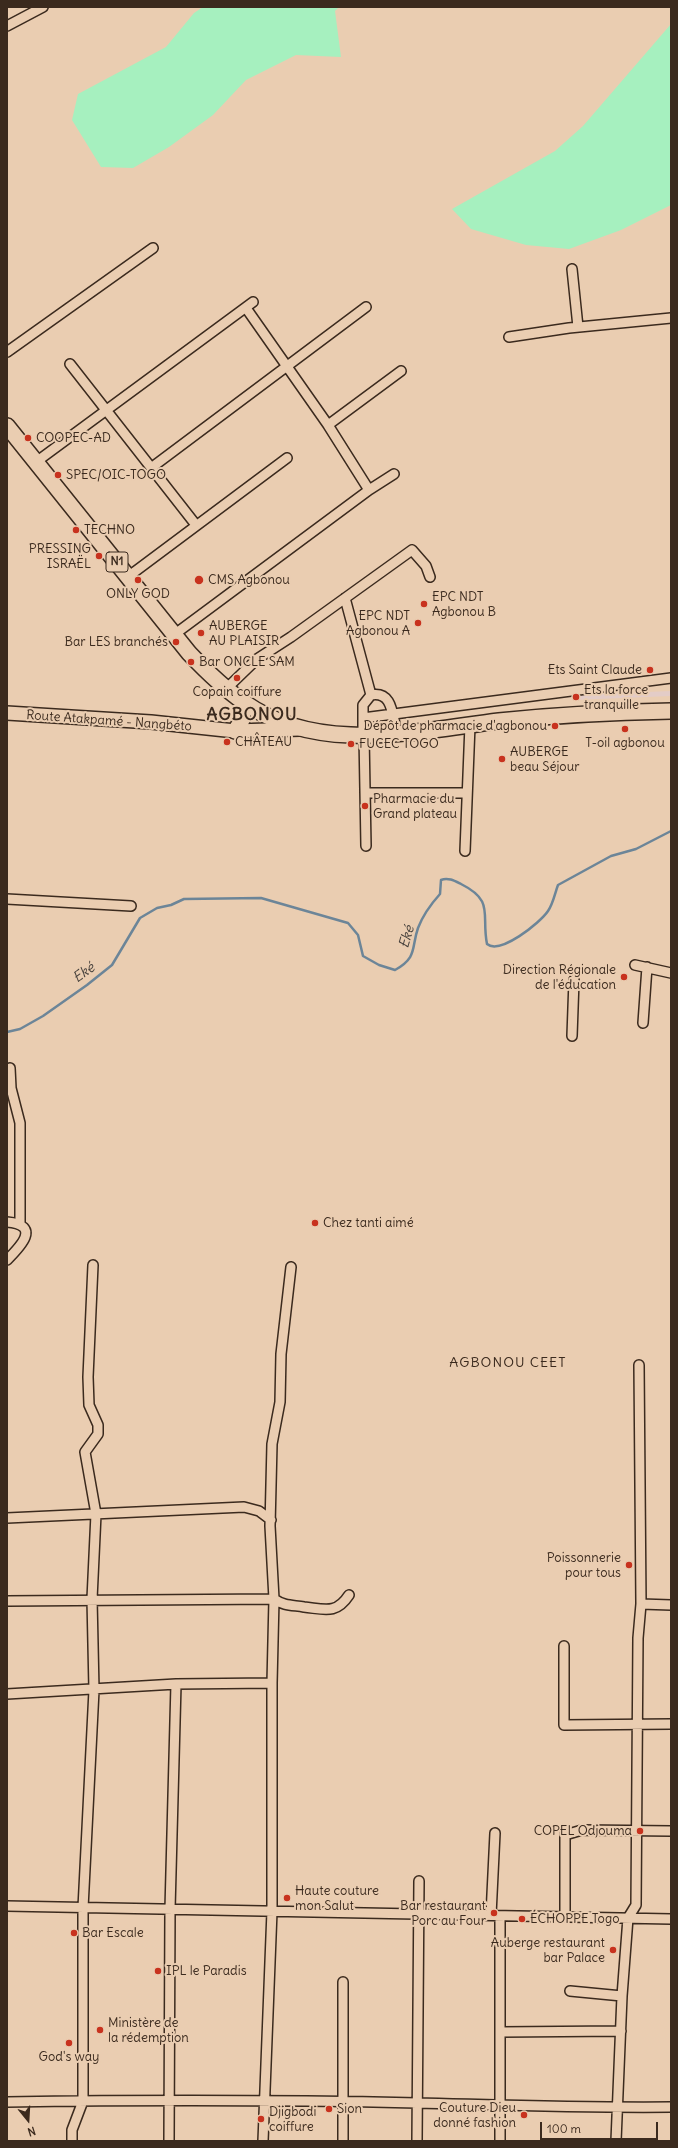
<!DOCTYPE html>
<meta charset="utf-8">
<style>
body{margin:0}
#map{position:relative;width:678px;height:2148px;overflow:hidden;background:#eacdb1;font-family:Delius,sans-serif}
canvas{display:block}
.frame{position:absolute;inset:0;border:8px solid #3b2a1e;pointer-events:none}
.north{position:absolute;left:8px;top:2100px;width:40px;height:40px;-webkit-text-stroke:3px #eacdb1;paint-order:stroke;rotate:162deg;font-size:11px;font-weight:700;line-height:16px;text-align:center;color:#3b2a1e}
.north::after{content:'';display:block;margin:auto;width:14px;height:18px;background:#3b2a1e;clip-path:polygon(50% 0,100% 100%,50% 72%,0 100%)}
.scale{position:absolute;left:540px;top:2122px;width:118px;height:18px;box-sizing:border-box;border:2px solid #3b2a1e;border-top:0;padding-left:5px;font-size:12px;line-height:14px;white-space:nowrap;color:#3b2a1e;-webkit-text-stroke:3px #eacdb1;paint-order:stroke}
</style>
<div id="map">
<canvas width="678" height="2148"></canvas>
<div class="frame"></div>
<div class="north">N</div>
<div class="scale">100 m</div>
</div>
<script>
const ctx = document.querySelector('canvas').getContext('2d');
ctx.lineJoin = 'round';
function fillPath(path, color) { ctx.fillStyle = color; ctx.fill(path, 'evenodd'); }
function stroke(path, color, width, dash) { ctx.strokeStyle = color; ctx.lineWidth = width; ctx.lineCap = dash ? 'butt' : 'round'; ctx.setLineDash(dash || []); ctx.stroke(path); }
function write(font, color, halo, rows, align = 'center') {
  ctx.font = font + ' Delius,sans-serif'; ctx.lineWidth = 4; ctx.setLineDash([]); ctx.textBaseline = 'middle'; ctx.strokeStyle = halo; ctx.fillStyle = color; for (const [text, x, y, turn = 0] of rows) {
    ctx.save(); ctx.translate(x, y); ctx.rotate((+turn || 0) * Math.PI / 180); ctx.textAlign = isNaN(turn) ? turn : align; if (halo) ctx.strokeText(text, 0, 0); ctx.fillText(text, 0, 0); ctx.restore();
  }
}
fillPath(new Path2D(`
 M671 691V696L573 700V695Z`), '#e3ccc7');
fillPath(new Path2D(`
 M203 7H339L335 11 341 57 296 55 246 80 213 115 169 147 133 168 101 167 72 120 78 94 166 47 194 13Z
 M671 24V205L621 230 569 249 526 245 471 229 452 209 555 151 583 126Z`), '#a6f0bf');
stroke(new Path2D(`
 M7 1032 20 1029 43 1016 87 985 112 965 140 918 157 908 171 905 184 899 261 898 348 923 358 935 363 956 379 965 395 970C418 957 411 948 418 928 423 915 431 904 440 894L441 880C448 877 455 881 461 884 495 901 481 914 487 944 500 955 540 923 548 911 553 904 555 893 558 885L611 856 636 849 671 831`), '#6c8598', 2.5);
const minor = new Path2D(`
 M7 26 43 7
 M572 269 578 327
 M246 308 328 425 369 490
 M509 337 569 328 671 318
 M7 352 153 248
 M70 364 196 525
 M328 425 401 371
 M36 462 253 302
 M151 468 366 307
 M129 576 287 458
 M345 598 371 695 363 705V730
 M175 634 369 490 394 474
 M227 688 257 659 291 637 412 550 426 566 430 577
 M371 695C392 691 392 713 396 729
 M363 718 671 678
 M364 735 366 846
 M365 793H466
 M465 851 470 725
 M7 899 131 906
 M635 965 671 973
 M643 1023 647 967
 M572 1036 574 980
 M10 1068 11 1088 20 1123V1223
 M7 1222C42 1225 20 1247 7 1260
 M7 1518 244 1507 259 1511 271 1520
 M7 1601 274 1599C284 1606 292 1605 304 1607 324 1609 336 1615 349 1595
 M641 1604 671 1605
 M564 1646V1725L671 1724
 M7 1694 176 1684 272 1683
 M565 1835 582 1830 671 1831
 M7 1906 671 1919
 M491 1915 495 1833
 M565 1917V1830
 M570 1991 622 1996
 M501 2032 621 2031
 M7 2102C144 2100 281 2100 417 2103 502 2105 586 2108 671 2107
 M72 2141V2130L83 2101V1908L94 1690 92 1599 96 1514 85 1452 98 1434V1425L89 1405 88 1377 93 1265
 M169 2141 170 1909 176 1684
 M263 2141 272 1911V1683L274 1599 270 1526 272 1444 280 1402 281 1354 291 1267
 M343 2141V1982
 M417 2141 419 1881
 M500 2141V1916
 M616 2141 622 1996 628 1918 636 1905 638 1638 641 1604 639 1365`);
const secondary = new Path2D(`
 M7 713 151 722 235 731 300 729`);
const trunk = new Path2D(`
 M7 426 189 653C206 671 225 689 245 703 319 755 417 731 499 721 556 715 613 712 671 711
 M235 731 242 720 244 702`);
stroke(minor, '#3b2a1e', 12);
stroke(secondary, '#3b2a1e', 16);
stroke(trunk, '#3b2a1e', 18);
stroke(minor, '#eacdb1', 9);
stroke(secondary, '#eacdb1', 13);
stroke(trunk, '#eacdb1', 15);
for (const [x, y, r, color] of [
 [28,438,4,"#c8321e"],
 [58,475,4,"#c8321e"],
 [76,530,4,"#c8321e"],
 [99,556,4,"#c8321e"],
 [138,580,4,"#c8321e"],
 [199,580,5,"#c8321e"],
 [424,604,4,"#c8321e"],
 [418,623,4,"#c8321e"],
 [201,633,4,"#c8321e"],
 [176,642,4,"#c8321e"],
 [191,662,4,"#c8321e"],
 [650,670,4,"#c8321e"],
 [237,678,4,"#c8321e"],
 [576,697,4,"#c8321e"],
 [555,726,4,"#c8321e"],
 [625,729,4,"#c8321e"],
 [227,742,4,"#c8321e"],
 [351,744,4,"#c8321e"],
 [502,759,4,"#c8321e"],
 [365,806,4,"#c8321e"],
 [624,977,4,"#c8321e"],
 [315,1223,4,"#c8321e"],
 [629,1565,4,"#c8321e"],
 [640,1831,4,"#c8321e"],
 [287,1898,4,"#c8321e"],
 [494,1913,4,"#c8321e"],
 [522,1919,4,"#c8321e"],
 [74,1933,4,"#c8321e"],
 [613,1950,4,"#c8321e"],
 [158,1971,4,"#c8321e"],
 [100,2030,4,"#c8321e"],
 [69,2043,4,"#c8321e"],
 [329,2109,4,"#c8321e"],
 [524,2115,4,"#c8321e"],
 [261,2119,4,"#c8321e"]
]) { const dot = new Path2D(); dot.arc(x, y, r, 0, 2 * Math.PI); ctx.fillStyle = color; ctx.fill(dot); stroke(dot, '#eacdb1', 1.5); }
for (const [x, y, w] of [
 [117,562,22]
]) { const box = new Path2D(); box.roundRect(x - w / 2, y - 10, w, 20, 3); ctx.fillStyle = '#eacdb1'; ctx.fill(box); stroke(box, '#3b2a1e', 1); }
write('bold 12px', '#3b2a1e', null, [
 ["N1",117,562]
]);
write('13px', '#3b2a1e', '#eacdb1', [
 ["COOPEC-AD",36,438],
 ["SPEC/OIC-TOGO",66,475],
 ["TECHNO",84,530],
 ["PRESSING",91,549,"right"],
 ["ISRAËL",91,564,"right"],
 ["CMS Agbonou",208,580],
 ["ONLY GOD",138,594,"center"],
 ["EPC NDT",432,597],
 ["Agbonou B",432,612],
 ["EPC NDT",410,616,"right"],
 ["Agbonou A",410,631,"right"],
 ["AUBERGE",209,626],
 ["AU PLAISIR",209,641],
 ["Bar LES branchés",168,642,"right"],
 ["Bar ONCLE SAM",199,662],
 ["Ets Saint Claude",642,670,"right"],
 ["Ets la force",584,690],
 ["tranquille",584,705],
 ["Copain coiffure",237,692,"center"],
 ["Dépôt de pharmacie d'agbonou",547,726,"right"],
 ["CHÂTEAU",235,742],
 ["T-oil agbonou",625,743,"center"],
 ["FUCEC TOGO",359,744],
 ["AUBERGE",510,752],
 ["beau Séjour",510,767],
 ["Pharmacie du",373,799],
 ["Grand plateau",373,814],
 ["Direction Régionale",616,970,"right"],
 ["de l'éducation",616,985,"right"],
 ["Chez tanti aimé",323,1223],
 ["Poissonnerie",621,1558,"right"],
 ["pour tous",621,1573,"right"],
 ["COPEL Odjouma",632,1831,"right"],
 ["Haute couture",295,1891],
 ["mon Salut",295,1906],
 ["Bar restaurant",486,1906,"right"],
 ["Porc au Four",486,1921,"right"],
 ["ÉCHOPPE Togo",530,1919],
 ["Bar Escale",82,1933],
 ["Auberge restaurant",605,1943,"right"],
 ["bar Palace",605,1958,"right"],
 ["IPL le Paradis",166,1971],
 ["Ministère de",108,2023],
 ["la rédemption",108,2038],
 ["God's way",69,2057,"center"],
 ["Couture Dieu",516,2108,"right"],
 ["donné fashion",516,2123,"right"],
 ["Sion",337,2109],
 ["Djigbodi",269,2112],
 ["coiffure",269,2127]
], 'left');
write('13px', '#3b2a1e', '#eacdb1', [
 ["Route Atakpamé - Nangbéto",109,721,4]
]);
write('italic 14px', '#47413c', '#eacdb1', [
 ["Eké",407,937,-74],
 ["Eké",84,973,-36]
]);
ctx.letterSpacing = '1px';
write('14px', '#3b2a1e', '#eacdb1', [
 ["AGBONOU CEET",508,1363]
]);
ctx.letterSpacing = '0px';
ctx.letterSpacing = '1px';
write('bold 17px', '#3b2a1e', '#eacdb1', [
 ["AGBONOU",252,715]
]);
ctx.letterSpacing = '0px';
</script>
